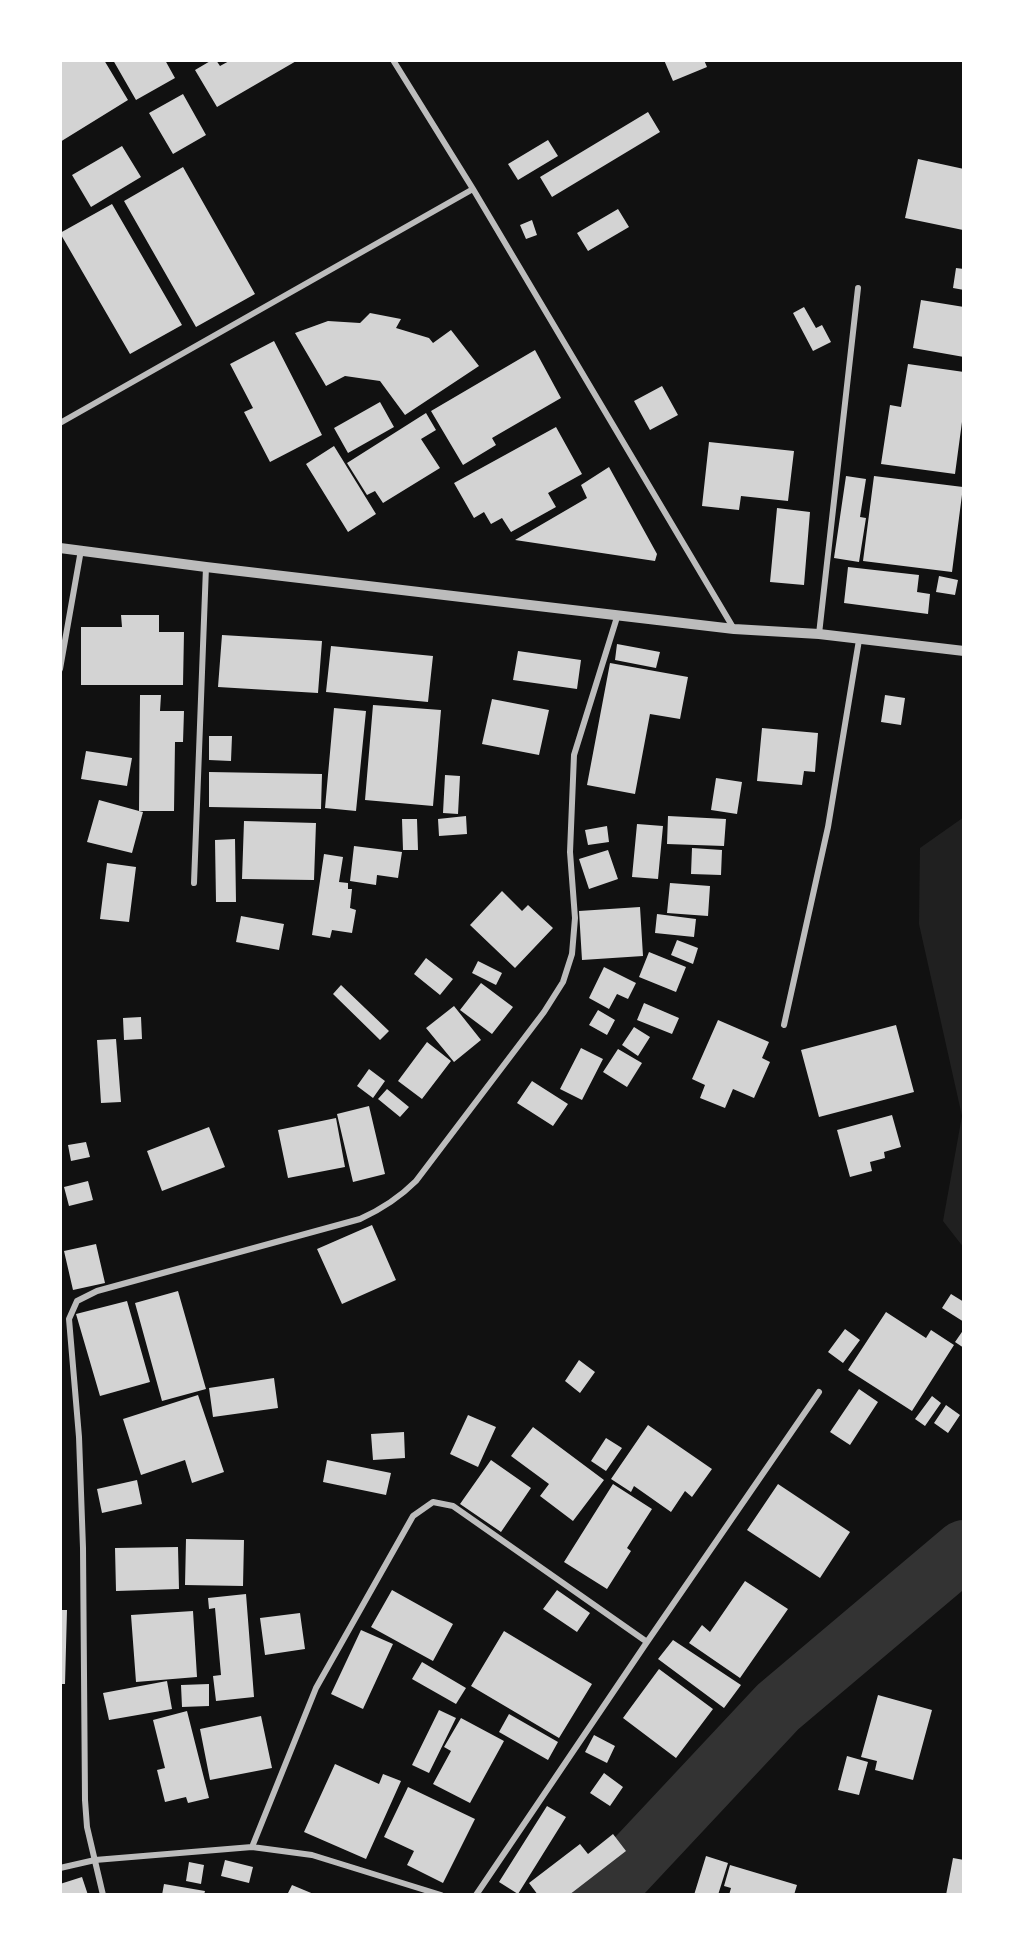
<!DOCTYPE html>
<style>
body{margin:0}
#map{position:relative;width:1024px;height:1955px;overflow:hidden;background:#111;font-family:"Space Grotesk",sans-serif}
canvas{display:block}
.frame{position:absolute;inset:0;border:62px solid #fff;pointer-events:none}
</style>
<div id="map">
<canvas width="1024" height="1955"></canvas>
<div class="frame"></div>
</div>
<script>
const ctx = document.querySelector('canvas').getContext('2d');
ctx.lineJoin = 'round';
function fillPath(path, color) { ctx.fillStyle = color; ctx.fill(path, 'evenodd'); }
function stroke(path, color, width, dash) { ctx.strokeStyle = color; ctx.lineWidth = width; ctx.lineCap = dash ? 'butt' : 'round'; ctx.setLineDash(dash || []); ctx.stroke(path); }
fillPath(new Path2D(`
 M964 817V1248L943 1221 962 1116 919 924 920 848Z`), '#202020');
stroke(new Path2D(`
 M602 1895 778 1707 964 1550`), '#333', 60);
fillPath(new Path2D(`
 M60 60H104L128 100 60 142Z
 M113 60H165L175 78 136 100Z
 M212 60H216L220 66 231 60H298L217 107 195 70Z
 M664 60H704L707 67 673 81Z
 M183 94 206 135 173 154 149 113Z
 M648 112 660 132 552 197 540 177Z
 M548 140 558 156 518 180 508 164Z
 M122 146 141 177 91 207 72 175Z
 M918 159 964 169 963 230 905 218Z
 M183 167 255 294 196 327 124 201Z
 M112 204 182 325 130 354 60 233Z
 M618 209 629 227 588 251 577 233Z
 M532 220 537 235 526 239 520 225Z
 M956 268 964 269V290L953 288Z
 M921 300 964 307V357L913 348Z
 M804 307 816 328 822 325 831 342 813 351 793 313Z
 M370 313 401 319 396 328 429 338 433 343 451 330 479 366 405 415 380 381 345 376 326 386 295 333 328 321 360 323Z
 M274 341 322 435 270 462 244 412 253 408 230 364Z
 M535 350 561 398 492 438 496 445 463 465 431 411Z
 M908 364 964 372V407L955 474 881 464 890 405 901 407Z
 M662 386 678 415 650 430 634 401Z
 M380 402 394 427 348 453 334 428Z
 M426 413 436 430 421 439 440 468 383 503 375 491 367 495 347 463Z
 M556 427 582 474 548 493 556 507 511 532 502 518 491 524 484 512 474 518 454 483Z
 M709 442 794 451 788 501 741 496 739 510 702 506Z
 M334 446 376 514 348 532 306 464Z
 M609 467 657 554 655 561 515 540 587 498 581 485Z
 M846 476 866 479 860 517 866 518 859 562 834 558Z
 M874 476 963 487 952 572 863 561Z
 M777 508 810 512 804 585 770 582Z
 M848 567 919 575 917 592 930 594 928 614 844 603Z
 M939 576 958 580 955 595 936 592Z
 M121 615H159V632H184L183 685H81V627H122Z
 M222 635 322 641 318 693 218 687Z
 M617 644 660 652 656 668 615 660Z
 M331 646 433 656 428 702 326 692Z
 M518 651 581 660 577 689 513 680Z
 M610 663 688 677 680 719 650 714 635 794 587 785Z
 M140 695H161L160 711H184L183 742H175L174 811H139L143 812 132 853 87 842 99 800 139 811Z
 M885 695 905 698 901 725 881 722Z
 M492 699 549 710 539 755 482 744Z
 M373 705 441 710 433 806 365 800Z
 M334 708 366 711 356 811 325 808Z
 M762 728 818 733 815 772 804 771 802 785 757 781Z
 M209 736H232L231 761 209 760Z
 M86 751 132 758 127 786 81 779Z
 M209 772 322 774 321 809 209 807Z
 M445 775 460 776 458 814 443 813Z
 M716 778 742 782 737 814 711 810Z
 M466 816 467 834 439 836 438 819Z
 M668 816 726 819 724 846 667 844Z
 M402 819H417L418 850H403Z
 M244 821 316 823 314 880 242 879Z
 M637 824 663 826 658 879 632 877Z
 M607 826 609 842 588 845 585 830Z
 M235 839 236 902H216L215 840Z
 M354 846 402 852 398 878 377 875 376 885 350 881Z
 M692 848 722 850 721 875 691 874Z
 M608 850 618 879 589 889 579 859Z
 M324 854 343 857 339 882 348 883V889H352L350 908 356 910 352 933 332 930 330 938 312 935Z
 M107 863 136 867 129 922 100 919Z
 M670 883 710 886 708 916 667 913Z
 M502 891 522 911 528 905 553 928 515 968 470 925Z
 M640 907 643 956 582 960 579 911Z
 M657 914 696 919 694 937 655 933Z
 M241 916 284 924 279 950 236 942Z
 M677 940 698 948 693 964 671 955Z
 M649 952 686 967 676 992 639 977Z
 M426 958 453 979 440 995 414 974Z
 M478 961 502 973 496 985 472 973Z
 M604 967 636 983 628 999 617 994 609 1009 589 998Z
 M481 983 513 1007 492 1034 460 1010Z
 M341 985 389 1031 380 1040 333 994Z
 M644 1003 679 1018 672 1034 637 1020Z
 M454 1006 481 1040 454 1062 426 1028Z
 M598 1010 615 1020 607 1035 589 1025Z
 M141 1017 142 1039 124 1040 123 1018Z
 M718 1020 769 1042 762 1058 770 1062 754 1098 733 1089 725 1108 700 1098 705 1085 692 1079Z
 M896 1025 914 1092 819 1117 801 1050Z
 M634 1027 650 1037 638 1056 622 1045Z
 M116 1039 121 1102 101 1103 97 1040Z
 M427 1042 451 1061 422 1099 398 1081Z
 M581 1048 603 1059 582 1100 560 1089Z
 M618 1049 642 1063 627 1087 603 1072Z
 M369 1069 385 1081 373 1098 357 1086Z
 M532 1081 568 1104 553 1126 517 1103Z
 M387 1089 409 1107 400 1117 378 1099Z
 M369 1106 385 1174 353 1182 337 1114Z
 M892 1115 901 1147 884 1152 885 1158 870 1162 872 1171 850 1177 837 1130Z
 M336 1118 345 1167 288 1178 278 1130Z
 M209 1127 225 1167 162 1191 147 1151Z
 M86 1142 90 1157 71 1161 68 1145Z
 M88 1181 93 1200 69 1206 64 1187Z
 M372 1225 396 1280 342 1304 317 1249Z
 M96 1244 105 1283 73 1290 64 1251Z
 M178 1291 206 1389 162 1401 135 1303Z
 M951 1294 964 1302V1322L942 1308Z
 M127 1301 150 1382 100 1396 76 1314Z
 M886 1312 926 1338 931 1330 954 1345 912 1411 848 1370Z
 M845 1329 860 1340 843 1363 828 1352Z
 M964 1329V1348L955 1342Z
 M579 1360 595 1372 580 1393 565 1381Z
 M274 1378 278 1408 213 1417 209 1388Z
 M859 1389 878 1402 850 1445 830 1432Z
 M198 1395 224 1472 192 1483 185 1460 141 1475 123 1419Z
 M932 1396 941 1403 925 1426 915 1419Z
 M946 1405 960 1415 948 1433 934 1423Z
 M468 1415 496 1427 478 1467 450 1454Z
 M648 1425 712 1469 692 1497 685 1491 671 1512 634 1486 631 1492 611 1479Z
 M533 1427 604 1480 573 1521 540 1496 549 1484 511 1456Z
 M404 1432 405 1458 373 1460 371 1434Z
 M606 1438 622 1448 606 1471 591 1461Z
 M327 1460 391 1473 386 1495 323 1482Z
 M491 1460 531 1488 501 1532 460 1504Z
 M137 1480 142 1504 102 1513 97 1489Z
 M613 1484 652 1509 627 1548 631 1551 607 1589 564 1562Z
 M778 1484 850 1532 820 1578 747 1530Z
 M186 1539 244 1540 243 1586 185 1585Z
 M178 1547 179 1589 116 1591 115 1548Z
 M745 1581 788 1609 740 1678 689 1643 702 1625 710 1632Z
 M392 1590 453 1624 433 1661 371 1627Z
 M557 1590 590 1613 577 1632 543 1609Z
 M246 1594 254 1697 216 1701 213 1676 221 1675 215 1608 209 1609 208 1598Z
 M60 1610H67L65 1684H60Z
 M193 1611 197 1677 136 1682 131 1615Z
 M300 1613 305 1649 265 1655 260 1618Z
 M361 1630 393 1644 363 1709 331 1694Z
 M504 1631 592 1684 559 1738 471 1686Z
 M673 1640 741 1685 724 1708 658 1659Z
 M422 1662 466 1688 456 1704 412 1679Z
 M659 1669 713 1709 676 1758 623 1718Z
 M167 1681 172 1709 109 1720 103 1693Z
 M209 1684V1706L182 1707 181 1685Z
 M878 1695 932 1710 913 1780 875 1770 877 1761 861 1757Z
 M439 1710 456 1718 429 1773 412 1765Z
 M187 1711 209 1798 188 1803 186 1797 165 1802 157 1770 165 1768 153 1720Z
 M509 1714 558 1742 548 1760 499 1732Z
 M261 1716 272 1768 210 1780 200 1729Z
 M461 1718 504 1741 470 1803 433 1784 451 1751 444 1747Z
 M594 1735 615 1746 607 1763 585 1752Z
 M847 1756 868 1762 859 1795 838 1790Z
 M335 1764 379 1784 383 1774 401 1781 366 1859 304 1832Z
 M604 1773 623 1787 610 1806 590 1793Z
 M408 1787 475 1819 443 1883 407 1865 414 1851 384 1837Z
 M547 1806 566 1817 518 1894 499 1882Z
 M613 1834 626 1851 569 1895H538L529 1883 580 1844 588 1854Z
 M706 1856 728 1863 718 1895H694Z
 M953 1858 964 1860V1895H946Z
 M225 1860 253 1867 249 1883 221 1876Z
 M189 1862 204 1865 201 1884 186 1881Z
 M730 1865 797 1885 794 1895H729L731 1888 724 1886Z
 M82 1877 88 1895H60V1884Z
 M164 1884 205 1891 204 1895H162Z
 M292 1885 316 1895H287Z`), '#d3d3d3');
stroke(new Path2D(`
 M393 60 473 189 734 629
 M60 423 473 189
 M819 634 858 288
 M60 669 81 550
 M194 883 206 567
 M784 1025 828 827 859 640
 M252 1847 316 1688 413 1516 433 1502 453 1506 647 1642
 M60 1868 95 1860 252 1847 312 1855 441 1895
 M103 1895 87 1827 85 1800 83 1548 79 1437 69 1319 77 1301 97 1291 360 1219C382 1209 399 1198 416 1181L544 1012 563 982 572 954 575 918 570 852 574 755 618 614
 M476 1895 647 1642 819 1392`), '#bcbcbc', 6);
stroke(new Path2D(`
 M60 548 206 567 734 629 819 634 964 651`), '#bcbcbc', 10);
</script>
